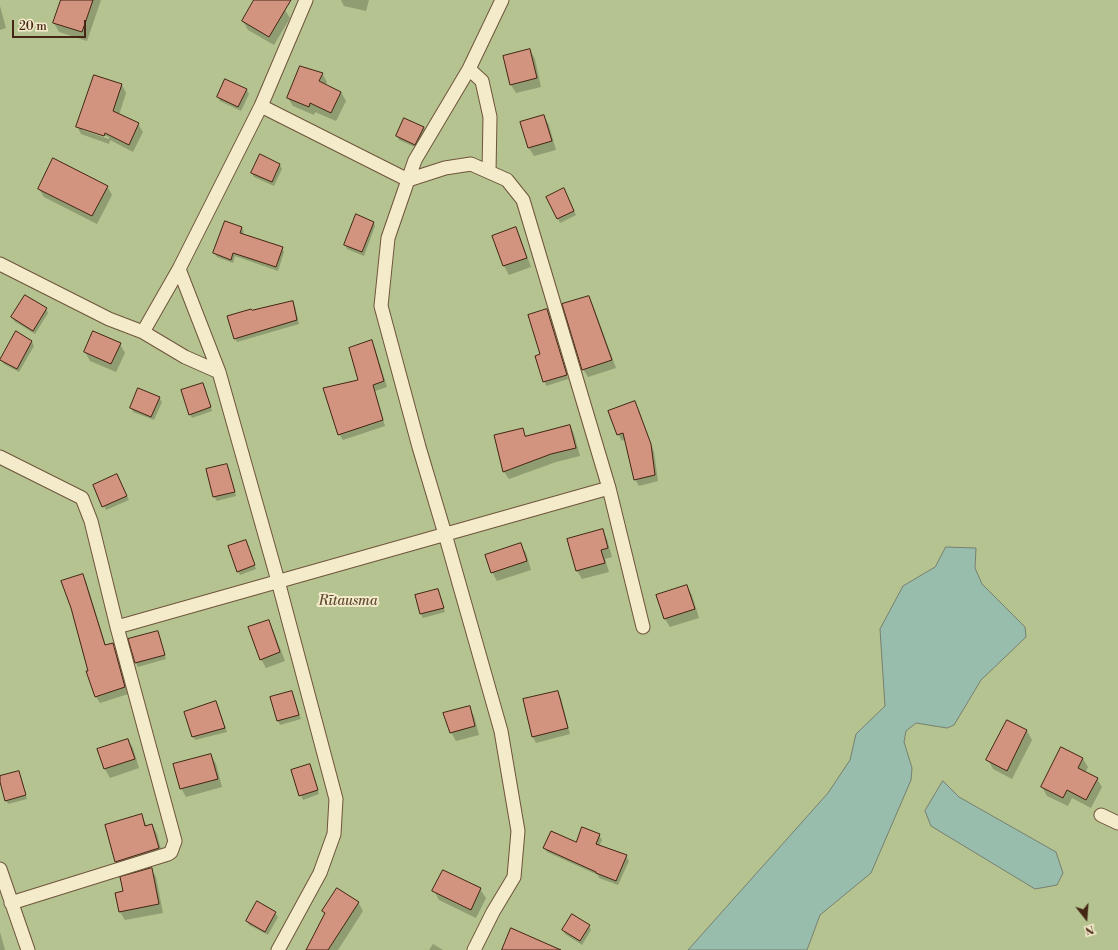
<!DOCTYPE html>
<meta charset="utf-8">
<style>
body{margin:0}
#map{position:relative;width:1118px;height:950px;overflow:hidden;background:#eee0af;font-family:"Libre Bodoni",serif}
canvas{display:block}
.north{position:absolute;left:1066px;top:898px;width:40px;height:40px;-webkit-text-stroke:3px #f4ebcb;paint-order:stroke;rotate:163deg;font-size:11px;font-weight:700;line-height:16px;text-align:center;color:#452514}
.north::after{content:'';display:block;margin:auto;width:14px;height:18px;background:#452514;clip-path:polygon(50% 0,100% 100%,50% 72%,0 100%)}
.scale{position:absolute;left:12px;top:20px;width:74px;height:18px;box-sizing:border-box;border:2px solid #452514;border-top:0;padding-left:5px;font-size:12px;line-height:14px;white-space:nowrap;color:#452514;-webkit-text-stroke:3px #f4ebcb;paint-order:stroke}
</style>
<div id="map">
<canvas width="1118" height="950"></canvas>
<div class="north">N</div>
<div class="scale">20 m</div>
</div>
<script>
const ctx = document.querySelector('canvas').getContext('2d');
ctx.lineJoin = 'round';
function fillPath(path, color) { ctx.fillStyle = color; ctx.fill(path, 'evenodd'); }
function stroke(path, color, width, dash) { ctx.strokeStyle = color; ctx.lineWidth = width; ctx.lineCap = dash ? 'butt' : 'round'; ctx.setLineDash(dash || []); ctx.stroke(path); }
function write(font, color, halo, rows, align = 'center') {
  ctx.font = font + ' "Libre Bodoni",serif'; ctx.lineWidth = 4; ctx.setLineDash([]); ctx.textBaseline = 'middle'; ctx.strokeStyle = halo; ctx.fillStyle = color; for (const [text, x, y, turn = 0] of rows) {
    ctx.save(); ctx.translate(x, y); ctx.rotate((+turn || 0) * Math.PI / 180); ctx.textAlign = isNaN(turn) ? turn : align; if (halo) ctx.strokeText(text, 0, 0); ctx.fillText(text, 0, 0); ctx.restore();
  }
}
fillPath(new Path2D(`
 M0 0H1118V950H0Z`), '#b4c38f');
const water = new Path2D(`
 M946 547 976 548 975 568 982 584 1025 627 1026 637 981 680 954 725 947 728 916 723 906 731 904 742 912 768 911 780 871 873 820 915 807 950H688L828 793 850 760 856 734 885 706 880 629 903 586 935 567Z
 M943 781 959 797 1056 852 1063 873 1057 885 1035 889 931 826 925 811Z`);
fillPath(water, '#99bdad');
stroke(water, '#778070', 1);
fillPath(new Path2D(`
 M62 0H101L87 41 59 32 54 23Z
 M256 0H268L285 10 290 18 274 45 248 30 243 21Z
 M341 0H369L366 11 344 6Z
 M0 6 6 28 0 30Z
 M530 50 535 59 541 87 516 93 511 85Z
 M322 73 327 82 326 85 341 92 346 101 336 121 315 112 314 115 293 106 288 98Z
 M122 85 126 93 119 115 138 124 143 132 133 152 110 140 109 144 81 134 77 126ZM82 128 109 137V139L82 130Z
 M247 90 249 94 241 111 220 101 218 97Z
 M544 116 549 125 556 150 534 156 529 148Z
 M424 127 426 131 417 148 399 140 397 136Z
 M280 165 282 169 274 186 254 177 252 173Z
 M107 186 112 195 97 224 44 197 39 189Z
 M566 194 576 215 560 223 558 219Z
 M373 222 375 226 364 256 347 249 345 245Z
 M242 228 244 232 243 235 282 248 284 252 278 271 235 256 233 263 217 257 214 253Z
 M515 228 520 237 531 267 509 275 504 266 493 236Z
 M588 297 593 305 616 368 588 377 583 369Z
 M292 302 295 306 299 324 237 342 235 338 252 312Z
 M46 309 48 313 35 334 14 321 12 317Z
 M547 310 549 314 568 379 546 386 537 356 542 355Z
 M16 333 32 342 34 346 19 372 4 364 1 360Z
 M371 342 375 348 387 387 375 391 385 426 343 440 339 434 360 381Z
 M120 344 125 353 116 372 90 361 85 352Z
 M202 384 212 411 192 418 190 414Z
 M159 398 162 402 154 420 133 412 131 407Z
 M634 402 638 408 654 452 658 481 639 486 635 479 625 439 622 441 618 434Z
 M570 426 574 434 580 456 556 462 509 479 504 472 495 436 522 429 526 437Z
 M227 465 229 469 236 496 217 501 214 497 207 470Z
 M119 480 129 500 106 510 94 486Z
 M602 530 607 539 612 557 605 559 609 572 582 579 577 571Z
 M246 542 256 569 240 575 238 571Z
 M521 545 526 553 531 570 497 581 492 572Z
 M82 575 86 581 106 646 112 644 116 650 128 694 100 703 96 697 88 672 89 671Z
 M687 586 692 595 699 618 670 627 665 619Z
 M438 590 445 612 423 618 421 614Z
 M268 621 273 630 285 661 266 668 261 659Z
 M158 632 166 659 138 667 136 663 130 639Z
 M292 692 301 719 280 725 278 721 272 698Z
 M558 692 561 698 570 734 536 743 533 737 525 700Z
 M218 706 227 732 195 740 193 736Z
 M469 707 474 716 479 735 456 741 451 732Z
 M1008 721 1027 731 1032 740 1012 779 993 769 988 760Z
 M128 740 133 748 139 768 110 778 105 769 98 750Z
 M211 755 216 764 222 787 186 797 181 788Z
 M1083 759 1088 767 1085 773 1097 779 1102 787 1091 808 1072 798 1068 806 1047 796 1042 787Z
 M311 769 319 794 303 800 292 771Z
 M19 772 27 799 8 804 6 800 0 777Z
 M141 815 147 826 152 825 157 834 163 857 121 870 116 862 106 825Z
 M599 835 602 840 599 846 626 856 629 861 618 885 599 878 598 875 547 852 544 848 577 843Z
 M151 869 156 877 163 913 125 920 120 912 125 892Z
 M443 871 480 889 486 898 476 918 439 900 434 891Z
 M358 902 363 911 338 950H307L325 914 323 911Z
 M275 913 278 917 268 935 249 925 247 921Z
 M589 926 591 930 582 945 565 934 563 930Z
 M0 932 5 950H0Z
 M433 944 443 950H429Z`), '#0003');
const building = new Path2D(`
 M61 0H93L82 32 53 23Z
 M254 0H291L269 37 242 21Z
 M530 49 537 78 510 85 503 56Z
 M300 66 323 73 319 81 341 92 331 113 310 103 309 107 287 98Z
 M94 75 122 84 113 111 139 123 129 145 105 133 104 136 76 127Z
 M225 79 247 89 238 107 217 97Z
 M544 115 552 141 528 148 520 122Z
 M404 118 424 127 415 145 396 136Z
 M260 154 280 164 272 182 251 173Z
 M53 158 108 186 92 216 38 189Z
 M564 188 574 211 557 219 546 197Z
 M356 214 374 222 362 252 344 245Z
 M225 221 242 227 240 233 283 247 276 267 233 253 231 260 213 253Z
 M516 227 527 258 503 266 492 236Z
 M25 295 47 308 33 331 11 317Z
 M589 296 612 360 582 370 562 304Z
 M293 301 297 320 234 339 227 316 251 309 252 310Z
 M547 309 567 375 543 382 535 356 540 354 528 315Z
 M16 331 32 341 17 369 0 360Z
 M93 331 121 343 111 364 84 352Z
 M372 340 384 381 373 385 383 420 338 435 323 388 358 380 349 348Z
 M203 383 211 407 189 415 181 390Z
 M138 388 160 397 151 417 130 408Z
 M635 401 651 444 655 475 634 480 623 433 617 435 608 411Z
 M570 425 576 448 551 454 503 472 494 435 523 428 525 436Z
 M227 464 235 492 213 497 206 469Z
 M117 474 127 496 102 507 93 485Z
 M603 529 608 548 601 550 605 563 576 571 567 539Z
 M246 540 255 565 237 572 228 546Z
 M521 543 527 561 491 573 485 555Z
 M83 574 105 645 113 643 125 687 95 697 86 671H88L71 608 61 581Z
 M687 585 695 609 664 619 656 595Z
 M438 589 444 608 420 614 415 595Z
 M269 620 280 652 260 660 248 627Z
 M158 631 165 655 135 663 128 639Z
 M292 691 299 715 277 721 270 697Z
 M558 691 568 728 532 737 523 699Z
 M216 701 225 728 192 737 184 712Z
 M470 706 475 726 450 733 443 713Z
 M1007 720 1027 730 1007 771 986 760Z
 M128 739 135 759 104 769 97 749Z
 M1061 747 1083 758 1078 768 1098 778 1086 800 1067 790 1063 798 1041 787Z
 M211 754 218 779 180 789 173 764Z
 M310 764 318 790 299 796 291 770Z
 M19 771 26 795 5 801 0 782V776Z
 M142 814 145 826 152 824 159 848 115 862 105 825Z
 M582 827 600 834 596 844 627 855 616 881 596 873V872L543 848 551 831 576 842Z
 M152 868 159 904 119 912 115 893 123 891 120 877Z
 M443 870 481 888 471 910 432 891Z
 M337 888 359 902 328 950H306L325 913 322 911Z
 M257 901 276 912 265 932 246 921Z
 M572 914 590 925 580 941 562 930Z
 M511 928 561 950H502Z`);
fillPath(building, '#d2937f');
stroke(building, '#452514', 1);
const lane = new Path2D(`
 M469 69 482 81 490 117 489 172
 M261 106 408 180 415 160 469 69 502 0
 M0 264 109 319 143 332 179 269 219 372 278 581 336 799 334 834 320 873 278 950
 M179 269 261 106 306 0
 M143 332 185 357 219 372
 M0 457 82 498 91 521 117 627 175 841 171 852 168 854 11 903
 M117 627 609 488
 M1101 815 1118 823
 M0 869 28 950
 M474 950 493 912 514 877 518 831 501 731 445 534 419 447 381 306 388 238 408 180 445 168 471 164 507 180 523 200 609 488 643 627`);
stroke(lane, '#6f543b', 15);
stroke(lane, '#f4ebcb', 13);
write('italic 14px', '#614c33', '#f4ebcb', [
 ["Rītausma",348,602]
]);
</script>
